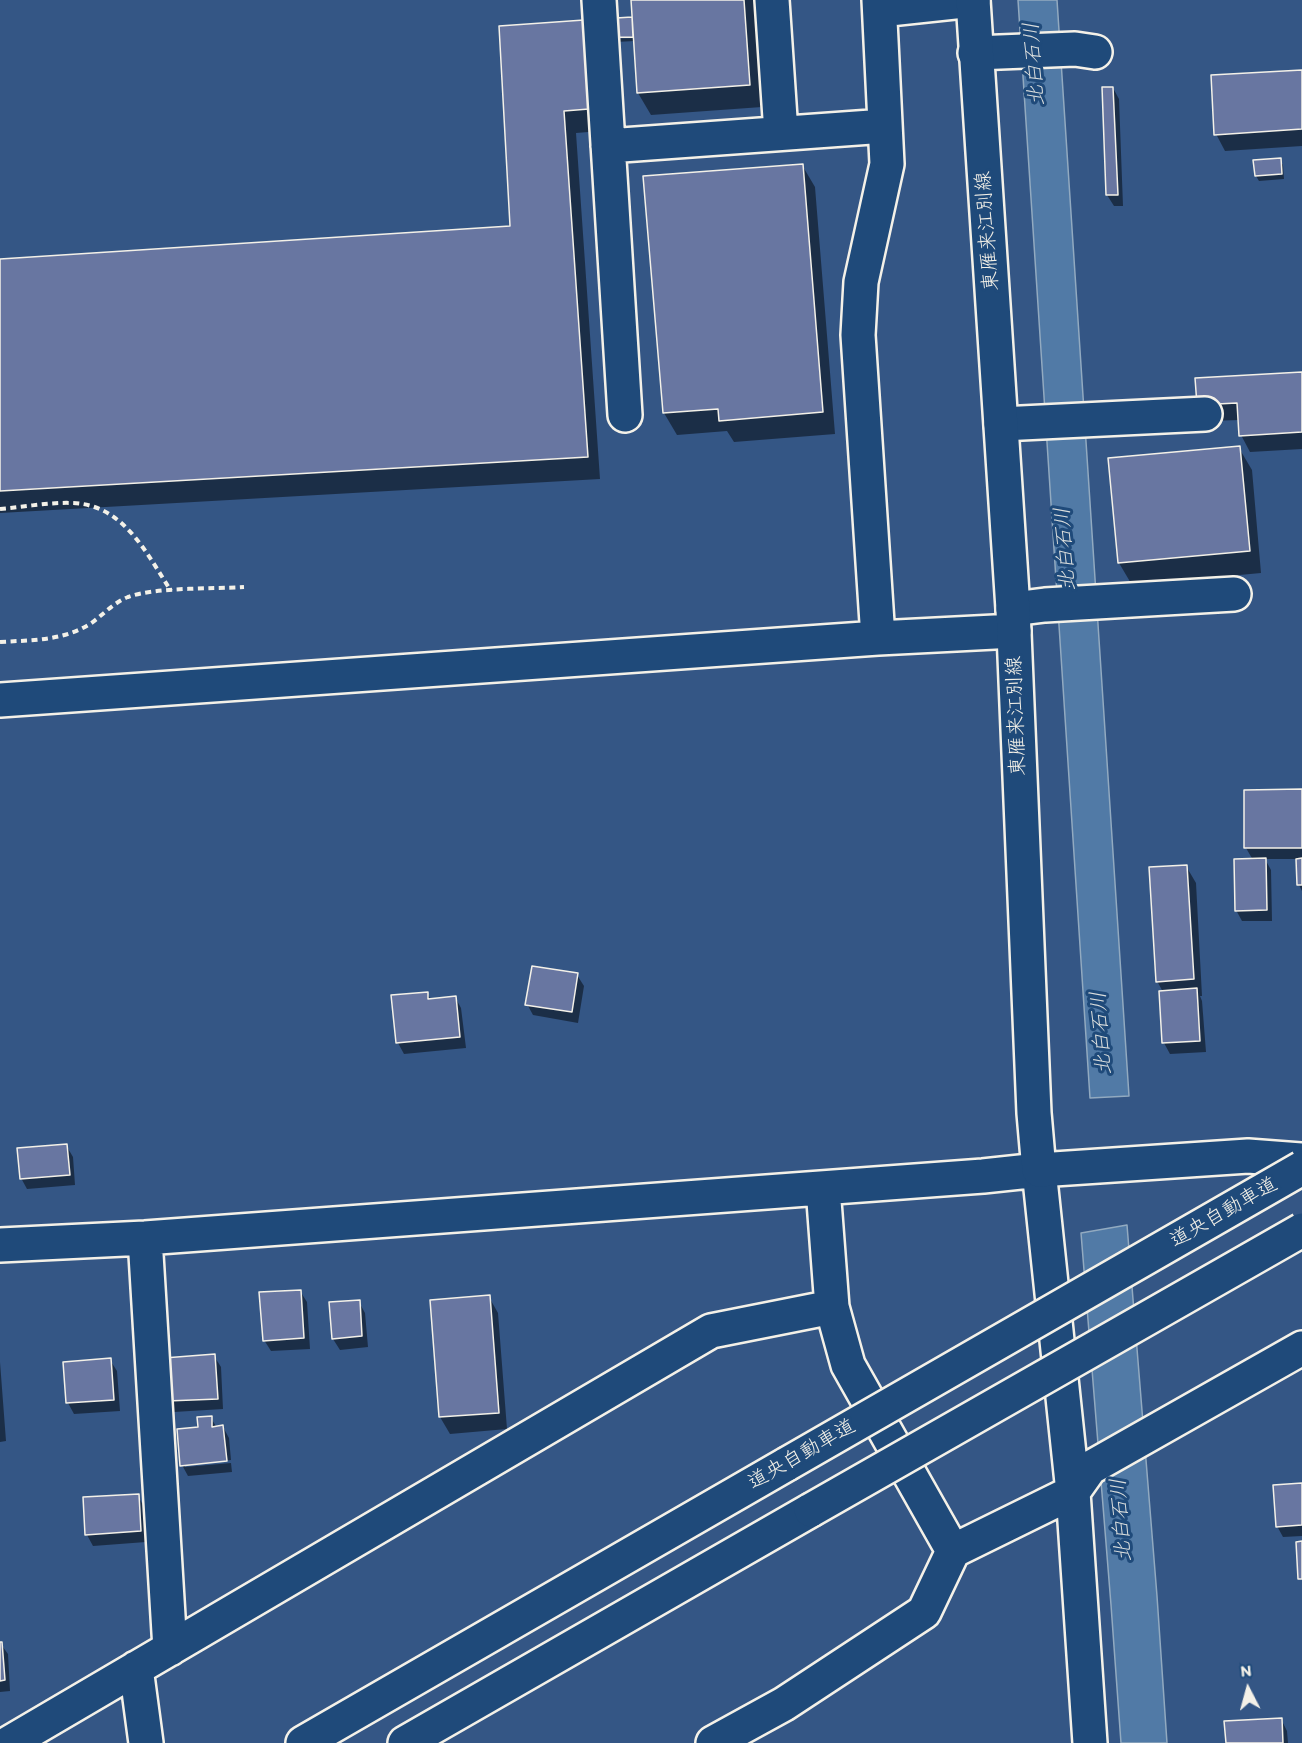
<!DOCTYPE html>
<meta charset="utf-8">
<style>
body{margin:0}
#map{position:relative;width:1302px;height:1743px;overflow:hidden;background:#345685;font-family:Itim,sans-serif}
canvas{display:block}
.north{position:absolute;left:1218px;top:1659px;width:60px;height:60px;-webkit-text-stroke:4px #1f4a7a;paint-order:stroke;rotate:354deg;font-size:16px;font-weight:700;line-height:24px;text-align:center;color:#f4f1e8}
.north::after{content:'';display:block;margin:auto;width:21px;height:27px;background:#f4f1e8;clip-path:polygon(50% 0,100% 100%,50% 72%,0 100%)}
</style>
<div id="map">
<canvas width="1302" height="1743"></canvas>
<div class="north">N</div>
</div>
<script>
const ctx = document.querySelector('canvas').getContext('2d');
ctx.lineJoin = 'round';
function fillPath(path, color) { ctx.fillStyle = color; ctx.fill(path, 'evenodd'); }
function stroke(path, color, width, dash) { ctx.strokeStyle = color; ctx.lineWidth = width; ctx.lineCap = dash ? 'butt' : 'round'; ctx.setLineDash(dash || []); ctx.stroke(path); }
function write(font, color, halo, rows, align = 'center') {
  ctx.font = font + ' Itim,"Klee One",sans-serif'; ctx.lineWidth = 6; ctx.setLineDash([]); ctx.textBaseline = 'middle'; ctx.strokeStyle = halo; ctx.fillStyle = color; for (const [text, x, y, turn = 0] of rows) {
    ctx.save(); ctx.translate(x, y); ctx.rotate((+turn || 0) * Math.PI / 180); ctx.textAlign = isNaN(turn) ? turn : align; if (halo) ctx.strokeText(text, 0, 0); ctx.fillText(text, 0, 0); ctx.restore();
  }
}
const water = new Path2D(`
 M1018 0H1057L1129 1096 1090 1098Z
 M1127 1225 1157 1596 1167 1743H1121L1111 1605 1081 1233Z`);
fillPath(water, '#517aa6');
stroke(water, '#92aac0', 1.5);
fillPath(new Path2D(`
 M632 0H754L762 107 651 115 638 93 635 41 596 43 601 131 576 133 600 479 0 513V261L512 227 501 28 631 19 634 23ZM641 35V38L593 39V36Z
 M1302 71V146L1225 151 1216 134Z
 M1113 88 1119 99 1123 206H1114L1107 195Z
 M1280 160 1283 165 1284 179 1259 181 1256 176Z
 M802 165 815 187 835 434 734 442 727 431 677 435 664 413Z
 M1302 373V449L1250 452 1241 435 1240 420 1208 421 1198 405Z
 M1239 448 1252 470 1261 573 1132 585 1119 563Z
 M1302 791V891L1299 885 1297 859H1265L1271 870 1272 921H1242L1236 910 1253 860 1246 848 1245 792Z
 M1186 866 1196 883 1202 996H1200L1202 1001 1206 1052 1170 1054 1164 1043 1160 992H1163L1157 981Z
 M577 975 584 986 578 1023 533 1015 527 1004Z
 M427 993 431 1000 455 997 461 1008 466 1048 404 1054 398 1043 393 997Z
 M66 1145 73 1157 75 1185 27 1189 21 1178Z
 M300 1291 307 1302 310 1349 271 1351 264 1340Z
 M489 1297 498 1313 507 1429 450 1434 440 1417 431 1301Z
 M359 1302 365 1313 368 1347 340 1350 333 1339Z
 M214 1356 221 1367 223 1409 174 1412 168 1401Z
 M110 1360 117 1371 120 1411 74 1414 68 1403 65 1363Z
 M0 1362 6 1441 0 1442Z
 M211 1418 217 1428 223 1427 229 1438 231 1460 185 1464V1467L231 1463 232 1472 188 1476 182 1465 200 1429Z
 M1302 1485V1536L1283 1537 1277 1526Z
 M138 1496 144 1507 146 1542 93 1546 87 1535Z
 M0 1643 8 1654 10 1691 0 1692Z
 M1281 1719 1287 1731 1288 1743H1227Z`), '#0007');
const building = new Path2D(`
 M631 0H744L750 85 637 93Z
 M632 17 633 37 585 38 584 20Z
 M584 20 589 109 564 111 588 457 0 491V259L510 226 499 26Z
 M1302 70V129L1214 135 1211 75Z
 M1102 87H1113L1118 195H1106Z
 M1281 158 1282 174 1255 176 1253 160Z
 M803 164 823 412 719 421 718 409 663 413 643 176Z
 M1302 372V432L1239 436 1237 403 1197 405 1195 378Z
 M1240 446 1250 551 1118 563 1108 458Z
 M1302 789V848H1244V790Z
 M1266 858 1267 910 1235 911 1234 859Z
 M1302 858V885H1297L1296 859Z
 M1187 865 1194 979 1156 982 1149 867Z
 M532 966 578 973 572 1012 525 1005Z
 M1197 988 1200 1041 1162 1043 1159 991Z
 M428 992V999L456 996 460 1037 396 1043 391 995Z
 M67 1144 70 1175 20 1179 17 1148Z
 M301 1290 304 1338 263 1341 259 1292Z
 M490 1295 499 1413 439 1417 430 1300Z
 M360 1300 362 1336 332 1339 329 1302Z
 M215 1354 218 1399 167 1401 164 1358Z
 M111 1358 114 1400 66 1403 63 1362Z
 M212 1416V1427L223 1425 227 1461 180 1466 177 1429 198 1427 197 1417Z
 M1302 1483V1525L1276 1527 1273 1485Z
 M139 1494 141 1531 85 1535 83 1497Z
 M1302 1541V1579H1298L1296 1542Z
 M0 1642H2L5 1680 0 1681Z
 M1282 1718 1283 1743H1226L1224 1721Z`);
fillPath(building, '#6876a1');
stroke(building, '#f4f1e8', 1.5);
const minor = new Path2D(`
 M599 0 625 415
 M772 0 781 133
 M880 10 973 0
 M975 53 1075 49 1095 52
 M608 146 885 126
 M1001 424 1205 414
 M1013 609 1045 605 1234 594
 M878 638 858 335 861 282 887 164 879 0
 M0 700 878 638 1014 631
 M823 1188 832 1307 848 1365 953 1551
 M145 1238 170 1649
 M0 1245 145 1238 983 1176 1039 1170 1073 1492 1090 1743
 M136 1668 146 1743
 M9 1743 711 1331 832 1307
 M713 1743 784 1704 924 1612 953 1551 1073 1492 1090 1468 1302 1348`);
const major = new Path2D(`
 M973 0 1013 609 1034 1113 1039 1170 1248 1156 1302 1160`);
const highway = new Path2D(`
 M303 1743 787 1464
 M405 1743 811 1510`);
stroke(minor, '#f4f1e8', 38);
stroke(major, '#f4f1e8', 38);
stroke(highway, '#f4f1e8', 38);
stroke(new Path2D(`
 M0 509C24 507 49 502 73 503 124 505 147 554 171 591
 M0 642C32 640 62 641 90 624 103 615 113 603 128 597 155 587 213 589 244 587`), '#f4f1e8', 4, [6, 4.5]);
stroke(minor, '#1f4a7a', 33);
stroke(major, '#1f4a7a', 33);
stroke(highway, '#1f4a7a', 33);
const highwayBridge = new Path2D(`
 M787 1464 1302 1168
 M811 1510 1302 1230`);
stroke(highwayBridge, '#f4f1e8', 38, []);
stroke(highwayBridge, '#1f4a7a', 33);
write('20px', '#f4f1e8', '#1f4a7a', [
 ["東雁来江別線",988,231,-94],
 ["東雁来江別線",1017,716,-92],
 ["道央自動車道",1224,1213,-30],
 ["道央自動車道",802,1455,-30]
]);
write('italic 21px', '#dcdfde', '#1f4a7a', [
 ["北白石川",1035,64,-94],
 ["北白石川",1066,549,-94],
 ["北白石川",1102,1033,-94],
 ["北白石川",1122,1520,-94]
]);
</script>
